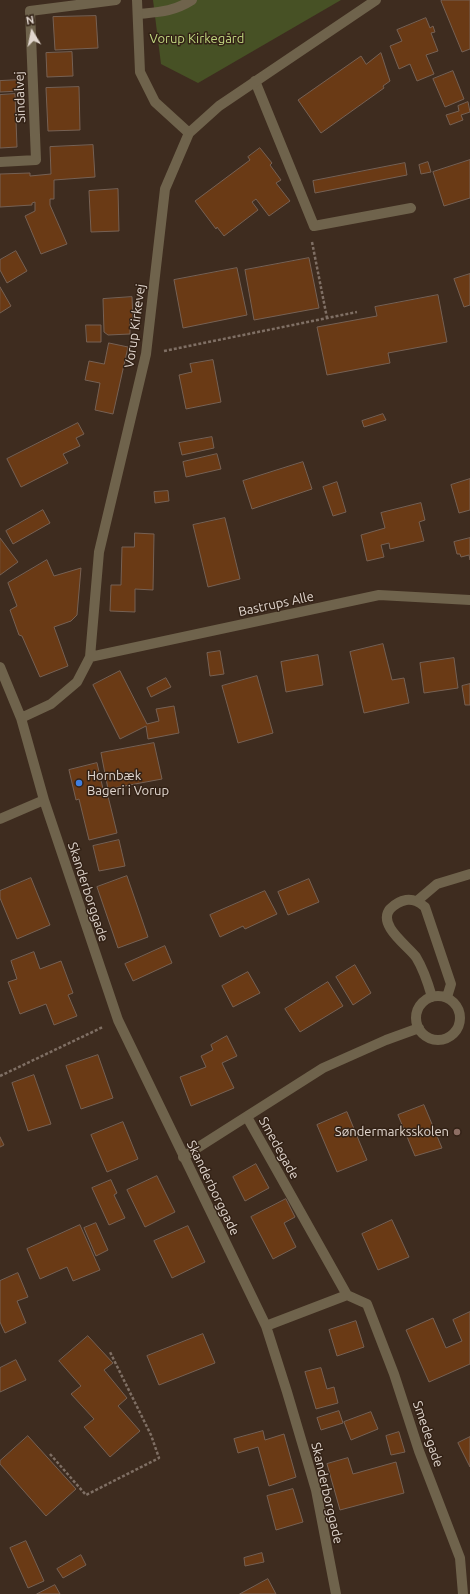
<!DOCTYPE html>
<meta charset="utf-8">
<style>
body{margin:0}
#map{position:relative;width:470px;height:1594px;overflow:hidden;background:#3e2c1f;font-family:Ubuntu,sans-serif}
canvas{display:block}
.north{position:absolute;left:12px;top:12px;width:40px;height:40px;-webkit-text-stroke:3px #332216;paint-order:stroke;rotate:350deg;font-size:11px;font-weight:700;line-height:16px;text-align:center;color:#e1d6ce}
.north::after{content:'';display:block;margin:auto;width:14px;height:18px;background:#e1d6ce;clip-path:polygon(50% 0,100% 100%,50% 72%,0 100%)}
</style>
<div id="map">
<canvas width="470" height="1594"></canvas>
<div class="north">N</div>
</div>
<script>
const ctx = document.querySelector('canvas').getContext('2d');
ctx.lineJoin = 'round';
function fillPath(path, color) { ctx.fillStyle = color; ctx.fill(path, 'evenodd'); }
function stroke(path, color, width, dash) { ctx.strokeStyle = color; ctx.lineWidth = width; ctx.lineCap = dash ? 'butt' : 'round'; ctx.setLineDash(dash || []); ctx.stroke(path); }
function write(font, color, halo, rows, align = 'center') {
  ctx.font = font + ' Ubuntu,sans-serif'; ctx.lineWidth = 3; ctx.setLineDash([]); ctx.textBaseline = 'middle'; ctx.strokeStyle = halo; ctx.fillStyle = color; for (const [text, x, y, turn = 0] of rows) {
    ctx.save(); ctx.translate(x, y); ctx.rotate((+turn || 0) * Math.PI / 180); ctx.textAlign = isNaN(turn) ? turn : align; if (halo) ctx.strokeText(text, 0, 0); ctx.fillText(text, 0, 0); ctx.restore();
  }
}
fillPath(new Path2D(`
 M153 0H341L198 83 161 64Z`), '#475125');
const building = new Path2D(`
 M443 0H470V49L462 52 441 1Z
 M96 16 98 48 55 50 53 17Z
 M426 18 430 28 433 26 435 32 431 33 438 51 426 55 434 74 417 81 410 64 399 69 390 46 402 41 397 30Z
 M72 52 73 76 47 77 46 53Z
 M381 53 390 81 383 86 384 88 321 133 298 100 361 56 366 64Z
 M453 71 464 99 445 107 433 79Z
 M20 80V91L0 92V81Z
 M79 87 80 130 48 131 46 88Z
 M15 94 17 147 0 148V95Z
 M468 102 470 112 461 115 463 120 450 125 446 115 459 111 458 106Z
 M93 145 95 177 54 180V199H50V205L67 244 41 254 25 216 35 211V202L32 203V205L0 207V174L30 173V176L51 174 50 147Z
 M260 148 272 163 270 165 281 180 276 183 290 201 269 216 256 199 252 202 258 210 224 236 217 227 216 229 195 201 250 160 248 157Z
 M470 160V198L444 206 433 172Z
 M428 162 431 172 421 174 419 165Z
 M405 163 407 175 315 193 313 181Z
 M118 189 119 231 91 232 89 191Z
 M16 251 27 271 7 283 0 270V260Z
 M309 258 319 308 254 320 245 270Z
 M237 268 247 315 183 328 174 280Z
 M470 274V305L464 307 454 279Z
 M0 287 11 306 0 313Z
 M438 295 447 342 388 353 390 363 327 375 317 327 377 316 375 307Z
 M132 297 133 320H130V334L108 335 104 332 103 299Z
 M86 325H101V342H87Z
 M109 343 128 347 113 414 95 410 100 383 85 380 89 361 104 364Z
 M213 360 221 402 186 409 179 375 192 372 190 364Z
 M383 414 386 420 364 427 362 421Z
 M78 423 84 434 76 438 80 446 63 454 68 463 21 487 7 459Z
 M212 437 214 448 182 455 179 443Z
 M217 454 221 469 186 477 183 462Z
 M303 462 312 489 252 509 243 481Z
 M470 479V510L459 513 451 485Z
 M337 482 346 512 333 516 323 487Z
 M168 491 169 501 155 503 154 492Z
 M421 503 425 520 419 522 424 541 390 549 389 543 381 545 384 557 367 561 361 535 385 528 381 513Z
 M43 510 50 523 13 544 6 531Z
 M225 518 240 579 208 587 193 525Z
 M135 533 154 534 153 590 135 589V612L110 611 111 585H121L122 547H134Z
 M0 538 18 562 0 575Z
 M470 538V560L469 555 461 557 460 554H457L454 542Z
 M47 560 54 576 81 568 77 615 71 621 54 627 68 666 40 677 22 636 19 635 10 610 17 606 8 583Z
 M383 644 392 680 404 678 409 703 364 713 350 652Z
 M220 651 224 674 210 676 207 653Z
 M318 655 323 685 286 692 281 662Z
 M454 658 458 688 424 693 420 663Z
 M120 671 147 724 159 721 156 709 174 706 179 733 148 739 146 726 120 739 93 685Z
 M257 676 273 733 238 743 222 686Z
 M166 678 171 687 151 697 147 688Z
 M470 684V705H465L462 686Z
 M154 743 162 779 108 789 101 753Z
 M97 763 104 793 107 792 117 833 89 840 79 799 76 800 69 770Z
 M119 840 125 866 99 871 93 846Z
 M127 876 148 937 118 948 97 887Z
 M31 878 50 925 17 939 0 898V891Z
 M309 879 319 902 288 915 278 892Z
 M265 891 277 914 245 929 243 926 220 937 210 915Z
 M165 946 172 963 133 981 125 964Z
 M34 952 40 969 61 961 73 993 68 995 77 1016 54 1025 46 1004 20 1014 8 982 17 979 11 961Z
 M355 965 371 993 353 1005 336 977Z
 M248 972 260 993 233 1007 222 986Z
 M328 982 343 1006 300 1032 285 1009Z
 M227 1036 237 1056 222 1063 234 1088 191 1106 180 1077 206 1067 201 1056 213 1050 211 1045Z
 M98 1055 113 1098 81 1109 66 1066Z
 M34 1075 51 1124 28 1131 12 1083Z
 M424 1105 442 1148 415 1156 398 1115Z
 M347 1112 367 1160 337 1172 317 1125Z
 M123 1122 138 1159 107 1172 91 1135Z
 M0 1137 4 1145 0 1147Z
 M256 1164 269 1188 245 1201 233 1177Z
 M157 1176 175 1212 145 1227 127 1190Z
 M111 1180 117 1193 114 1195 125 1218 109 1225 92 1188Z
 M286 1199 295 1217 284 1223 296 1247 273 1259 251 1217Z
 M392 1220 409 1257 378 1270 362 1234Z
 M96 1223 108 1250 96 1256 84 1228Z
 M80 1225 100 1270 73 1281 67 1267 40 1279 27 1249Z
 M188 1226 205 1262 172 1278 154 1241Z
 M18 1273 28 1297 17 1301 26 1323 5 1333 0 1322V1281Z
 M470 1312V1364L429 1382 406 1330 433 1318 446 1348 462 1341 453 1320Z
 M356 1321 364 1347 337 1356 329 1330Z
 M203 1334 215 1363 159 1385 147 1356Z
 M88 1336 113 1363 104 1370 127 1398 118 1406 140 1431 110 1457 84 1427 94 1419 71 1394 81 1386 59 1361Z
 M16 1360 26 1380 0 1392V1368Z
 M321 1368 327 1389 334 1387 338 1403 316 1409 305 1372Z
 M339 1411 343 1423 321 1430 317 1418Z
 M371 1412 378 1429 351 1440 344 1422Z
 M263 1431 265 1440 284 1434 296 1477 269 1486 258 1447 238 1453 234 1439Z
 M399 1432 405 1452 391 1455 386 1436Z
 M28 1436 76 1489 46 1516 0 1464V1461Z
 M470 1437V1467L458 1443Z
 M348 1458 353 1474 396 1462 404 1493 340 1510 327 1464Z
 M293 1489 303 1522 276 1530 267 1496Z
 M26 1541 44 1581 28 1588 10 1548Z
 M262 1553 264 1562 245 1566 244 1558Z
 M81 1555 86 1565 63 1578 57 1569Z
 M268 1579 276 1594H240Z
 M55 1585 60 1594H37Z`);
fillPath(building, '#6a3a15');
stroke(building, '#766154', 1);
stroke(new Path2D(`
 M312 242 327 318
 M164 351 357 312
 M0 1076 103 1027
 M50 1454 86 1495 159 1458 151 1435 110 1352`), '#7f6f64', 2.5, [3, 2]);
stroke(new Path2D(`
 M138 14C159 12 173 12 192 0
 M255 81 314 226 411 208
 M417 901 437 884 470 874
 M416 1018a22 22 0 1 1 44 0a22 22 0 1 1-44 0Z
 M432 997C428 983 424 970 416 957 408 946 377 925 390 909 394 905 400 901 406 900 414 899 419 902 425 907L451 984 447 997
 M183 1157 323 1068 386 1040 419 1028`), '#6f634c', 10);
stroke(new Path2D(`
 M137 0 140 72 155 102 189 133
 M0 162 36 160 30 11 116 0
 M90 657 379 595 470 600
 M0 667 21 718 44 800 118 1020 266 1326 287 1392 316 1490 336 1594
 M21 718 51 704 77 682 90 657 99 552 146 354 165 189 189 133 219 106 376 0
 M0 819 44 800
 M247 1117 347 1295 367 1304 394 1374 419 1451 460 1558 463 1594
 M266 1326 347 1295`), '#6f634c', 10);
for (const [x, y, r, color] of [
 [79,783,4,"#3f7fe0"],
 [457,1132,4,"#8d6e63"]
]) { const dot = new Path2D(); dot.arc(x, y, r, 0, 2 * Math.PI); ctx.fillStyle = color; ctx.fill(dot); stroke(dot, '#332216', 1.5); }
write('13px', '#c1d780', '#332216', [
 ["Vorup Kirkegård",197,39]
]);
write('13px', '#e1d6ce', '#332216', [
 ["Sindalvej",20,97,-92],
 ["Vorup Kirkevej",135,326,-82],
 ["Bastrups Alle",276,604,-12],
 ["Skanderborggade",88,892,72],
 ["Smedegade",279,1148,61],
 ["Skanderborggade",213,1188,64],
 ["Smedegade",428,1434,71],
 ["Skanderborggade",327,1493,77]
]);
write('13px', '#e1d6ce', '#332216', [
 ["Hornbæk",87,776],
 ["Bageri i Vorup",87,791],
 ["Søndermarksskolen",449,1132,"right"]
], 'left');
</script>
